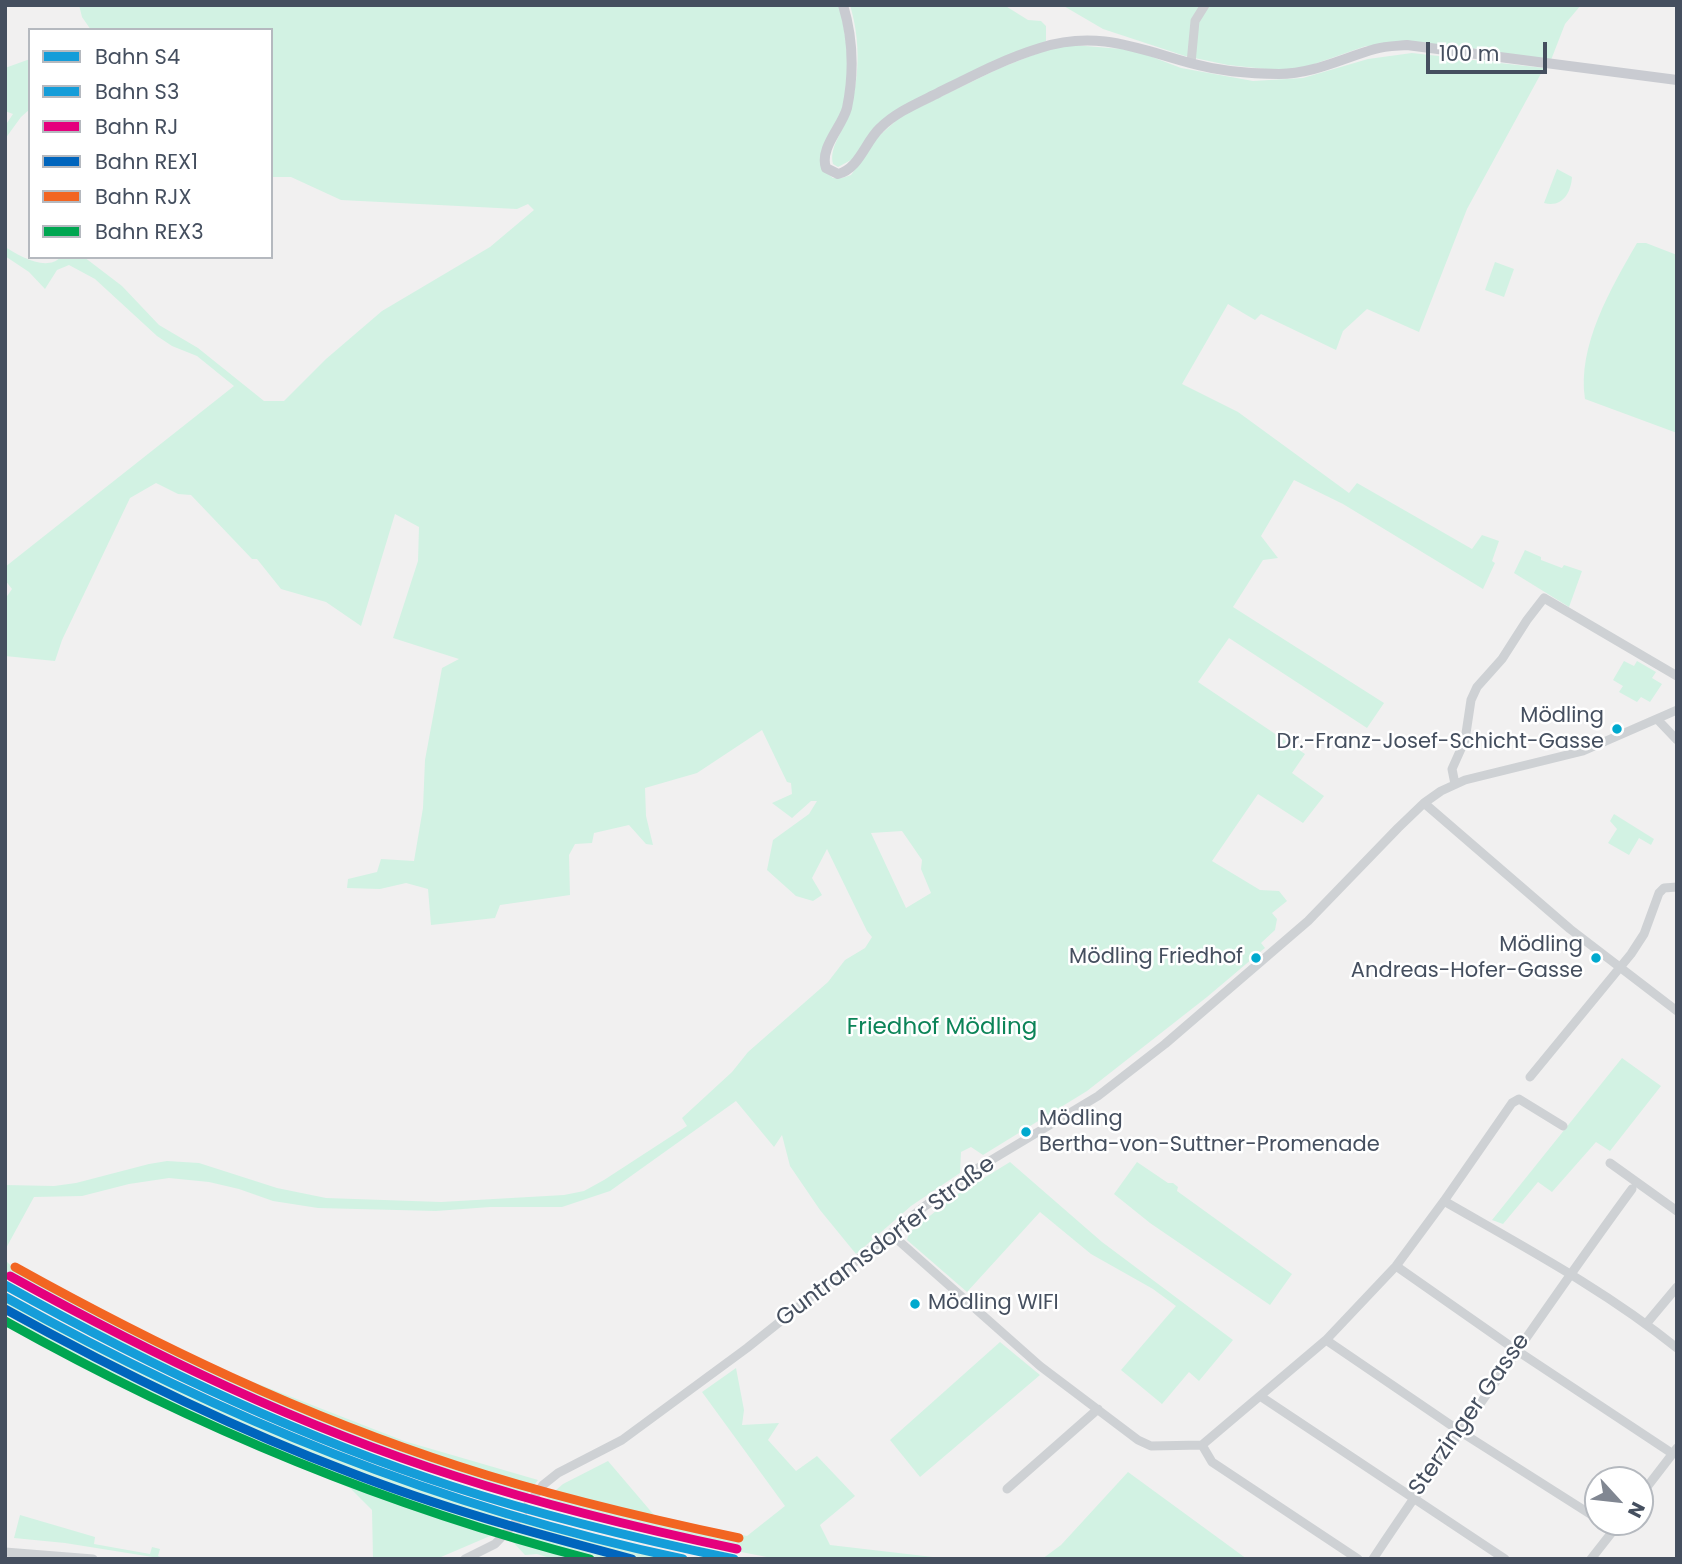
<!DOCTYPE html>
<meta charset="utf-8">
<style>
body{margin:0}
#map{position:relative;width:1682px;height:1564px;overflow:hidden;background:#f1f0f0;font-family:Poppins,sans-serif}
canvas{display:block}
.frame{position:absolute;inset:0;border:7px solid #454f5f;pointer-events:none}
.legend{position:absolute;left:28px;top:28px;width:245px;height:231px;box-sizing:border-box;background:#fff;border:2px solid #b5b9bf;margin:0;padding:9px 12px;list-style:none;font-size:21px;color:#454f5f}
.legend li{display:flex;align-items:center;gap:14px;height:35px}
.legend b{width:35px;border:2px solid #b5b9bf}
.north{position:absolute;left:1584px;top:1466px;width:70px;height:70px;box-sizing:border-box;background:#fff;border:2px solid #b5b9bf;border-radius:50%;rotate:117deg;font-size:19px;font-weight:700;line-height:28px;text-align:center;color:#454f5f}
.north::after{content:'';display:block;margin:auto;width:24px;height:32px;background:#818792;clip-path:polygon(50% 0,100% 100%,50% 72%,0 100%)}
.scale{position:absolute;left:1426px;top:42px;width:121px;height:32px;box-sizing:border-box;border:4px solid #454f5f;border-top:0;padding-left:9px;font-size:21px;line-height:24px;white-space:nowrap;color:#454f5f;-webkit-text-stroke:5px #fff;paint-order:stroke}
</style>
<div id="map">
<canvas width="1682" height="1564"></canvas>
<div class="frame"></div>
<ul class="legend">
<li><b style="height:9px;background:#159dd9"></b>Bahn S4</li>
<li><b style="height:9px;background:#159dd9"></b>Bahn S3</li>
<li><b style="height:9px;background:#e5007d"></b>Bahn RJ</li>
<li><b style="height:9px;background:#0065bd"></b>Bahn REX1</li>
<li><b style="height:9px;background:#f26522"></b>Bahn RJX</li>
<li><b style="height:9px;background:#00a651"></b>Bahn REX3</li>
</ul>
<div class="north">N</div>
<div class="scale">100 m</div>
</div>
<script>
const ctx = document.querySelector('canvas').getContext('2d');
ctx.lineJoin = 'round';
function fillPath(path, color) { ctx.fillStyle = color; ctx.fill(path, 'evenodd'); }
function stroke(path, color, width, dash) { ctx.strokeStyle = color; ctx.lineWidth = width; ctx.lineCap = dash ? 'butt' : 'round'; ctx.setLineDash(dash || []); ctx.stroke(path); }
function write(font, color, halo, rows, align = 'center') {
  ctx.font = font + ' Poppins,sans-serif'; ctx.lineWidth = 5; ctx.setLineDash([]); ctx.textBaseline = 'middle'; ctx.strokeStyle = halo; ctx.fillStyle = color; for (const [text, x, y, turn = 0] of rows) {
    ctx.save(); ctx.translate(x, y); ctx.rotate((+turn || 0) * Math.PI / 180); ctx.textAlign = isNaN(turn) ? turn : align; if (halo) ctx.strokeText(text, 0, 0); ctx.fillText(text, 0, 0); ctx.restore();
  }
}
fillPath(new Path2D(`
 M79 5H839C846 33 852 74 845 102 839 124 829 147 821 168L833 178H842L851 175 882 131 897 118 1000 68 1046 50 1073 45 1134 50 1181 68 1253 81 1303 78 1368 59 1412 53 1544 68 1467 209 1419 332 1367 309 1343 331 1336 350 1261 314 1255 320 1228 304 1182 384 1238 412 1349 493 1357 483 1472 549 1482 535 1499 541 1492 561 1495 563 1483 589 1343 504 1294 480 1261 536 1278 558 1263 560 1233 607 1384 703 1367 728 1229 638 1198 682 1305 754 1292 773 1324 796 1303 823 1258 794 1212 861 1260 890 1279 891 1287 901 1272 913 1277 919 1275 930 1261 943 1265 948 1207 997 1087 1091 983 1155 971 1147 961 1152 960 1173 911 1206 856 1254 820 1210 790 1166 782 1135 774 1147 736 1101 610 1191 562 1207H490L436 1211 318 1208 273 1201 239 1189 209 1182 169 1178 129 1184 82 1196 34 1197 5 1250V1185L54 1186 76 1183 149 1164 167 1161 199 1163 277 1188 326 1198 441 1202 564 1195 584 1191 604 1180 687 1126 682 1118 732 1072 748 1052 828 982 845 960 865 948 872 937 867 931 827 849 812 878 822 895 813 901 796 896 767 870 773 840 809 814 817 801H811L792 818 772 803 792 794 791 783 787 782 762 730 697 773 645 788 646 816 653 845 646 844 629 825 594 833 592 843 575 844 569 855 570 895 500 905 495 918 431 925 428 889 406 883 380 889 347 888 348 879 377 872 381 859 414 861 423 808 425 760 442 668 459 659 393 638 418 561 419 527 395 514 361 626 326 602 281 589 257 559H252L191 495 178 494 156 483 130 498 62 640 55 661 5 656V599L12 589 5 580V567L234 386 197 356 172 346 157 336 95 279 69 265 57 270 45 289 29 272 5 256V247C20 256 46 272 61 257H84L122 286 159 325 198 348 264 401H284L326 359 382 311 490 247 534 210 528 204 517 209 341 200 291 177H271V30H91L82 17ZM902 831 922 860 921 869 931 893 906 908 871 833Z
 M850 5H1004L1028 20 1041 21 1046 26V41L926 94 853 159 838 167 833 164C829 148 842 133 847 118 860 82 861 42 850 5Z
 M1062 5H1581L1565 24 1551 60 1487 51 1482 47 1474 49 1366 46 1303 68 1275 70 1228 65 1185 56 1103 29Z
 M30 59V109L21 117 5 139V126L13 114 5 111V68Z
 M1557 169 1572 177C1571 193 1562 208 1544 203Z
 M1637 243H1646L1677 255V433L1585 399C1577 346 1611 288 1637 243Z
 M1495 262 1514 269 1504 297 1485 290Z
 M1525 550 1541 557V560L1562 568 1564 565 1582 571 1569 607 1514 573Z
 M1624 661 1634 666 1637 661 1656 672 1652 678 1662 684 1650 702 1641 697 1637 702 1619 692 1623 686 1613 680Z
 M1614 814 1654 839 1651 845 1639 838 1629 855 1608 843 1617 829 1610 821Z
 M1622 1058 1661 1086 1610 1151 1596 1142 1552 1192 1538 1182 1503 1224 1492 1220Z
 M1010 1162 1102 1242 1233 1340 1199 1381 1189 1372 1162 1404 1121 1370 1176 1306 1153 1289 1091 1254 1040 1212 967 1292 907 1240 909 1233 953 1197Z
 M1137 1162 1168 1183H1173L1178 1187 1177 1191 1292 1274 1270 1305 1150 1223 1114 1194Z
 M5 1260 22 1276 220 1369 404 1441 538 1480 522 1501 322 1433 136 1351 5 1278Z
 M5 1297C60 1330 117 1358 175 1386 283 1438 397 1485 513 1515L490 1536 441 1557 373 1559 372 1510 350 1488 245 1443 95 1370 5 1314Z
 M1000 1342 1040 1375 920 1477 890 1440Z
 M736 1368 744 1410 742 1425 779 1423 768 1440 796 1471 817 1456 855 1496 820 1525 830 1545 950 1559H777L680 1540 541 1503 563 1484 608 1461 654 1515 747 1536 785 1506 702 1392Z
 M1128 1472 1247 1559H1042L1061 1545Z
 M20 1515 95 1537 94 1544 150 1554 152 1547 160 1549 158 1556 165 1559 65 1543 14 1538Z
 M521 1519 677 1559H553L537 1554 525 1555 513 1542Z`), '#d2f2e3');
stroke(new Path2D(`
 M515 1523 533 1498`), '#cfd0d3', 9, [9, 4.5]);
stroke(new Path2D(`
 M1191 63 1195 21 1205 5
 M1657 719 1677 740
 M1455 784 1452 769 1465 740 1471 700 1477 687 1502 659 1527 620 1544 598 1677 676
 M1424 803 1570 929 1677 1011
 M1530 1077 1631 954 1644 934 1659 893 1664 888 1677 887
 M1610 1163 1677 1211
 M1444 1201C1524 1247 1605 1290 1677 1348
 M891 1234 1040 1366 1138 1440 1151 1446 1202 1445 1326 1340 1396 1266 1444 1201 1512 1103 1519 1099 1563 1126
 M1396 1266 1516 1350 1673 1454
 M1646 1324 1677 1287
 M1326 1340 1461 1432 1598 1519
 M1260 1396 1505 1559
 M1202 1445 1212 1462 1358 1559
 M1007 1489 1098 1409
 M1640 1496 1677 1448
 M533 1498 543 1485 558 1473 622 1440 747 1348 925 1206 978 1168 1098 1096 1165 1044 1308 921 1398 828 1424 803 1441 791 1465 780 1583 751 1677 710
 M5 1552 93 1559
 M465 1559 495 1544 515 1523
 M1373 1559C1401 1516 1431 1474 1460 1432 1518 1351 1573 1269 1632 1189
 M1591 1559 1620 1522`), '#ced1d4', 9);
stroke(new Path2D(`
 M843 5C853 38 854 74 847 108 842 127 819 148 826 168L838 174C859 169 865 142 880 128 896 112 918 103 938 93 972 76 1004 59 1040 48 1096 30 1136 48 1190 63 1219 71 1249 74 1279 74 1313 74 1343 58 1375 49 1385 46 1396 46 1407 45L1677 80`), '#c9cbd1', 10);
stroke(new Path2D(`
 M5 1285C148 1365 295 1435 451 1486 543 1516 638 1539 734 1559`), '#159dd9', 9);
stroke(new Path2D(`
 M5 1297C222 1418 439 1507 683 1559`), '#159dd9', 9);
stroke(new Path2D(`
 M10 1276C153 1355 299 1426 455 1476 547 1506 642 1529 737 1549`), '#e5007d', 9);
stroke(new Path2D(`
 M5 1309C117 1371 230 1427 349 1472 441 1508 537 1534 632 1559`), '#0065bd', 9);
stroke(new Path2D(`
 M15 1267C157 1346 303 1416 458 1466 550 1496 644 1518 739 1538`), '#f26522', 9);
stroke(new Path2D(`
 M5 1321C191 1425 384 1506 590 1559`), '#00a651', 9);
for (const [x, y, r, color] of [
 [1617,729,6,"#00a9ce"],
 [1256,958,6,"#00a9ce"],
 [1596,958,6,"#00a9ce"],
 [1026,1132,6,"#00a9ce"],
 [915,1304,6,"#00a9ce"]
]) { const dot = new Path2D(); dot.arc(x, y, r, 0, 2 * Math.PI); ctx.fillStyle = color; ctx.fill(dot); stroke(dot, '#fff', 2.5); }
write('21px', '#454f5f', '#fff', [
 ["Mödling",1604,717],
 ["Dr.-Franz-Josef-Schicht-Gasse",1604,743],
 ["Mödling",1583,946],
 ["Andreas-Hofer-Gasse",1583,972],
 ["Mödling Friedhof",1243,958],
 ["Mödling",1039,1120,"left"],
 ["Bertha-von-Suttner-Promenade",1039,1146,"left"],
 ["Mödling WIFI",928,1304,"left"]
], 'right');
write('23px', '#0c8458', '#fff', [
 ["Friedhof Mödling",942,1028]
]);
write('23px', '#454f5f', '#fff', [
 ["Guntramsdorfer Straße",886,1242,-37],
 ["Sterzinger Gasse",1470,1415,-55]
]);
</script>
